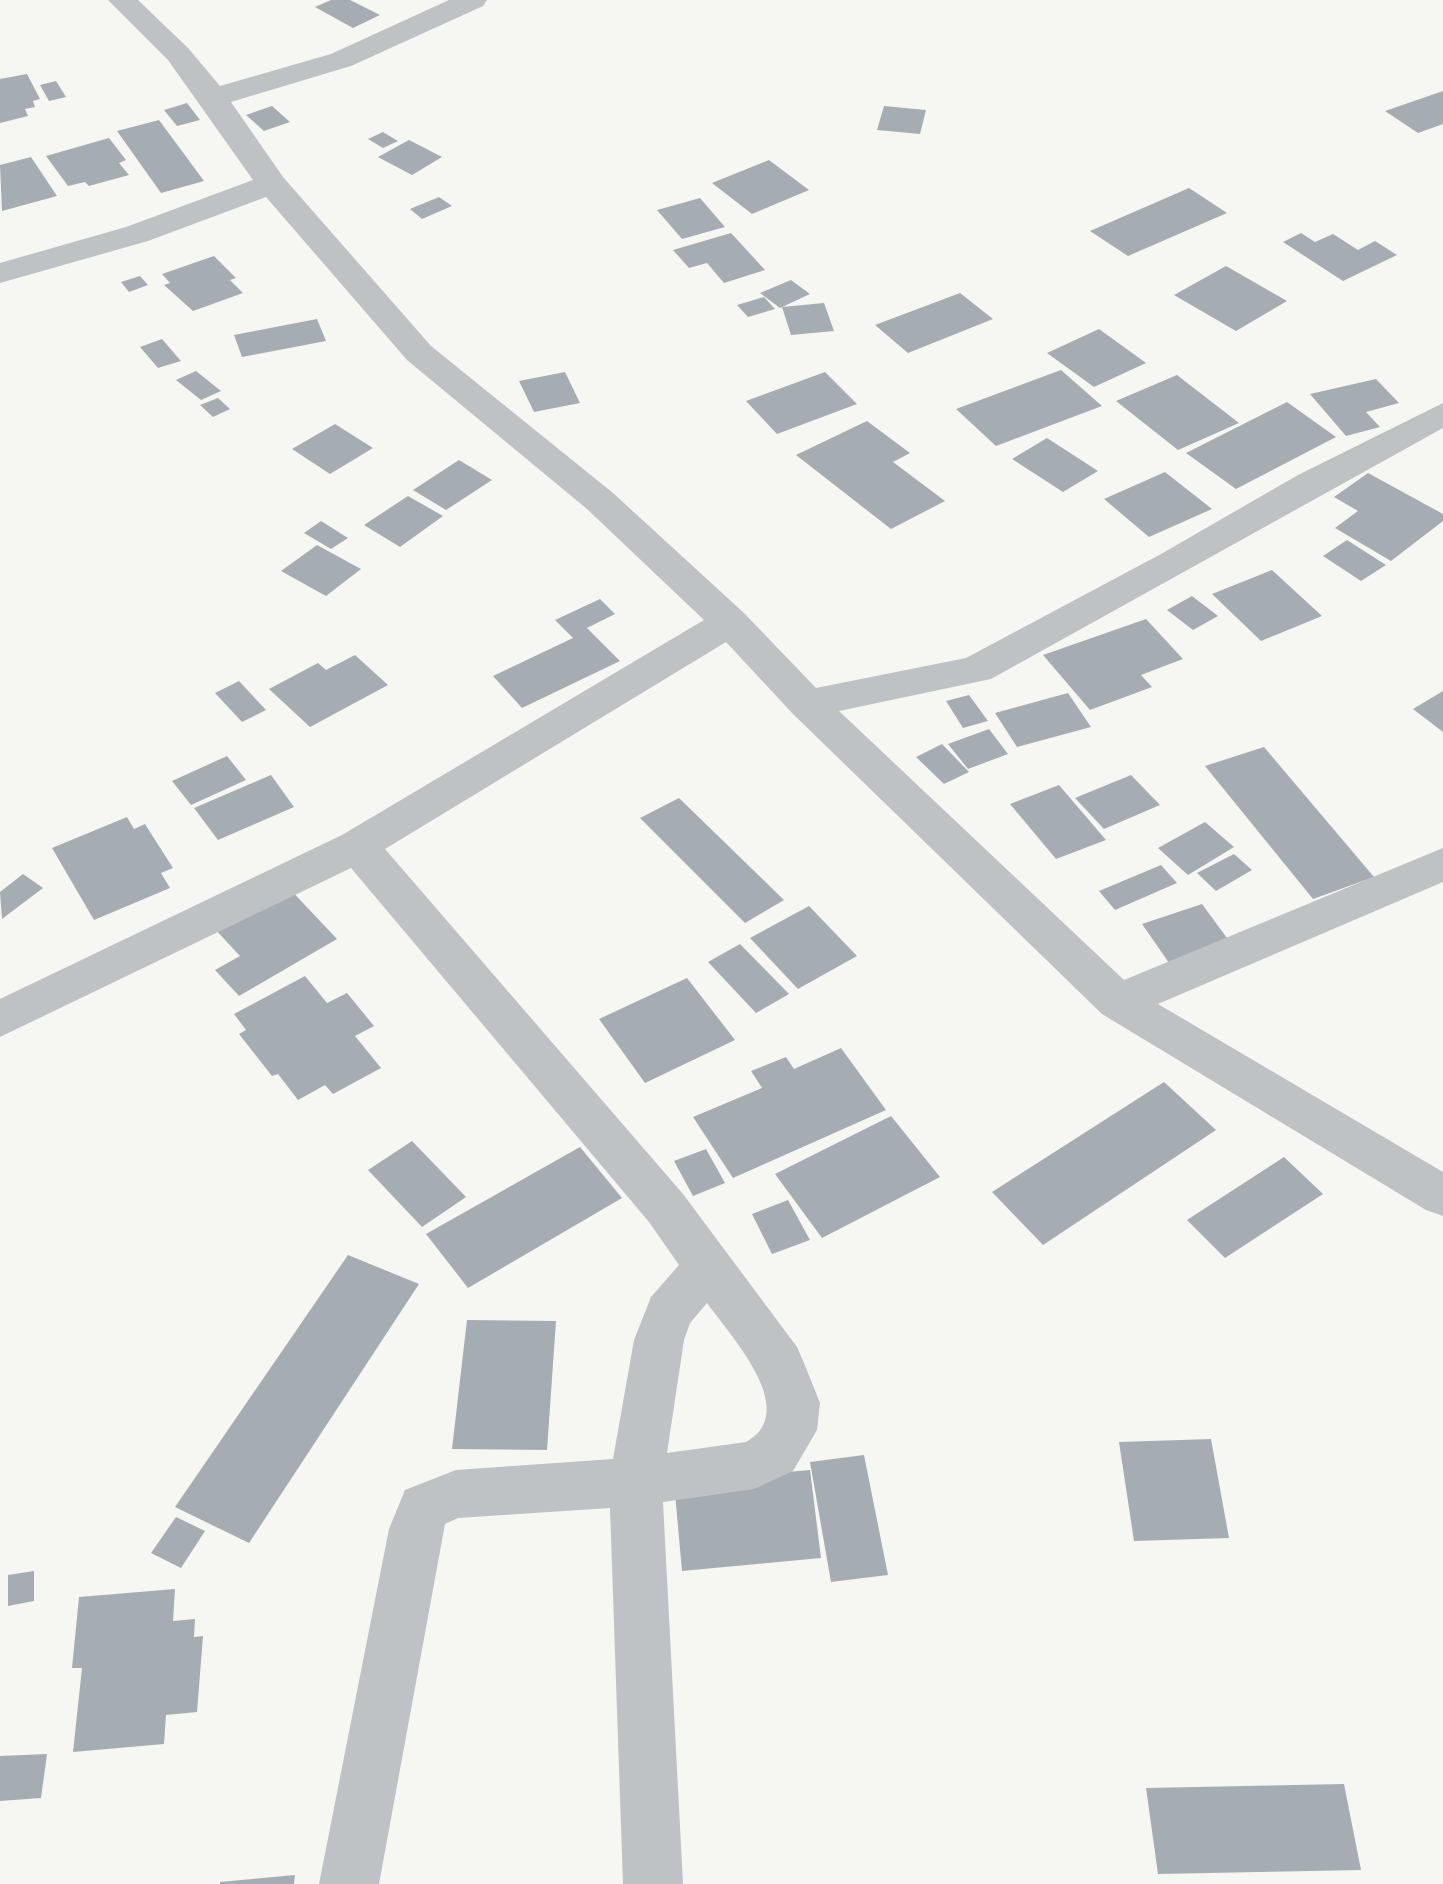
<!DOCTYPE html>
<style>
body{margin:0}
canvas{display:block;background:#f6f6f3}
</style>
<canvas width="1443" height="1884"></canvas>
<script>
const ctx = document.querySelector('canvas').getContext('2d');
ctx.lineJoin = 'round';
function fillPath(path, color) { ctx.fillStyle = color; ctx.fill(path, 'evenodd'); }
fillPath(new Path2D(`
 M331 0H350L380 15 353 28 315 7Z
 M27 74 40 99 33 101 35 107 25 109 28 116 0 123V79Z
 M56 81 66 97 49 101 40 85Z
 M1443 91V124L1418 133 1385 111Z
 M187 103 200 120 177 126 164 110Z
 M272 106 290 122 264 131 246 115Z
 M884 106 926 110 920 134 877 130Z
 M159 120 204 181 161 193 117 131Z
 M383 132 398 141 383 148 368 139Z
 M109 138 126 160 119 163 129 175 89 186 85 182 68 186 46 156Z
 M409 140 442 157 412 175 378 157Z
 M31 157 57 196 2 211 0 165Z
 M769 160 809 190 752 214 712 183Z
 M1189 188 1227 213 1128 256 1090 231Z
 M439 197 452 206 422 219 410 209Z
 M700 198 725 227 682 239 657 210Z
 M731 233 765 270 724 283 707 263 689 268 673 250Z
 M1301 233 1315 242 1333 234 1358 250 1375 241 1397 255 1343 281 1283 242Z
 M214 256 236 278 230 280 243 293 193 311 164 285 170 283 162 274Z
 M1226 266 1287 301 1236 331 1174 295Z
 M140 276 148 285 129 292 121 282Z
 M791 280 810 294 780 308 760 293Z
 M960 293 993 319 908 353 875 325Z
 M764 297 775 309 748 317 737 305Z
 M824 303 834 331 791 335 782 307Z
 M317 319 326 341 242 357 234 335Z
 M1099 329 1146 363 1094 387 1047 353Z
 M162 339 181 361 158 368 140 347Z
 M1061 370 1102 406 996 446 956 409Z
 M196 371 221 391 201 400 176 380Z
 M565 372 580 403 534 412 519 381Z
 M825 372 857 404 777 434 746 401Z
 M1177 375 1239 423 1178 450 1116 401Z
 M1376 379 1399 403 1366 412 1380 427 1346 436 1310 394Z
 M218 398 230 409 213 417 200 405Z
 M1287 402 1336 437 1236 489 1186 453Z
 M867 421 910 453 893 462 945 501 891 529 796 455Z
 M335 424 373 448 330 474 292 449Z
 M1047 438 1098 471 1063 492 1012 459Z
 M459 460 492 480 446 510 413 490Z
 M1165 472 1212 509 1149 537 1104 499Z
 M1368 473 1443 514V521L1391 561 1335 528 1358 511 1334 497Z
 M408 496 443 516 400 547 364 525Z
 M321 521 348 538 331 549 304 533Z
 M1347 540 1386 565 1361 581 1323 556Z
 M317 545 361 569 326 596 281 571Z
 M1272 570 1322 616 1261 641 1212 594Z
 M1192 596 1218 616 1193 630 1167 610Z
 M600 599 615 614 587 628 620 661 522 708 493 676 573 638 555 620Z
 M1146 619 1183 659 1141 675 1152 687 1090 710 1043 655Z
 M355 655 388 685 310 727 269 689 318 663 326 670Z
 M239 681 266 710 242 722 215 693Z
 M1443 691V732L1413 709Z
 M1068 693 1091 727 1017 747 995 713Z
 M969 695 988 721 963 728 946 701Z
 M989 729 1008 754 968 769 948 744Z
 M942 744 969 772 944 784 916 757Z
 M1264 747 1374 877 1313 899 1205 766Z
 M227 756 246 780 191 805 172 781Z
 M271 775 294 807 218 840 194 808Z
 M1131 775 1160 805 1104 829 1075 798Z
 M1059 785 1106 840 1056 859 1010 804Z
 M679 798 784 900 745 923 640 818Z
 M127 817 134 829 145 824 173 868 161 873 170 888 94 920 52 848Z
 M1205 822 1234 847 1188 875 1158 848Z
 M1234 854 1252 870 1216 891 1197 873Z
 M1161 865 1177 883 1115 910 1099 891Z
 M23 874 43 888 2 919 0 892Z
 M286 885 337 939 239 996 215 970 240 956 213 927Z
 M1202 904 1238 953 1176 973 1142 924Z
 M809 906 857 956 798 989 750 938Z
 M740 944 789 994 756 1013 708 962Z
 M305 976 327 1003 347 993 374 1026 355 1036 381 1068 333 1094 325 1085 298 1100 278 1074 272 1076 239 1034 246 1030 234 1014Z
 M687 978 735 1040 645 1083 599 1019Z
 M841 1048 886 1110 733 1178 693 1117 762 1088 751 1071 786 1057 794 1069Z
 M1164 1082 1216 1130 1043 1245 992 1192Z
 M891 1116 940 1177 822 1238 775 1174Z
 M412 1141 466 1197 422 1227 368 1170Z
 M580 1147 622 1198 468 1288 426 1234Z
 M706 1149 725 1183 693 1196 674 1161Z
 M1284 1157 1323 1194 1225 1258 1187 1220Z
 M788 1200 810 1240 772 1254 752 1214Z
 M348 1255 419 1284 249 1543 175 1507Z
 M467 1320 556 1321 547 1450 452 1449Z
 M1211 1439 1229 1538 1134 1541 1119 1442Z
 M864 1455 888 1575 831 1582 810 1462Z
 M810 1470 821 1558 682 1571 674 1482Z
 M176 1517 205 1531 181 1568 151 1553Z
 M34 1571V1601L8 1606V1575Z
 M175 1589 173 1621 195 1619 194 1637 203 1636 197 1712 166 1715 164 1744 73 1752 82 1668H72L79 1597Z
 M47 1754 41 1798 0 1801V1756Z
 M1344 1784 1361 1870 1158 1874 1146 1788Z
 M295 1875 294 1884H220V1882Z`), '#a6adb2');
fillPath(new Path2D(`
 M108 0H138L188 48 220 86 331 54 449 0H487L483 6 351 66 231 102 283 177 431 346 613 493 744 613 816 688 966 658 1161 554 1298 475 1443 403V428L991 679 839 711 1124 980 1443 848V882L1158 1004 1443 1172V1216L1426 1210 1102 1014 793 714 726 642 385 849 683 1194 797 1347 804 1363 820 1403 817 1430 793 1471 754 1489 663 1502 683 1884H623L610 1508 458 1518 445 1524 379 1884H319L389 1529 405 1490 456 1470 613 1459 634 1340 651 1297 679 1265 649 1222 351 868 0 1037V999L342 835 704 620 587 509 407 360 266 197 148 241 0 283V263L126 227 253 180 168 60ZM707 1303C730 1335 802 1412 746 1442L667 1453 684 1340 690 1323Z`), '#bec2c5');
</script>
